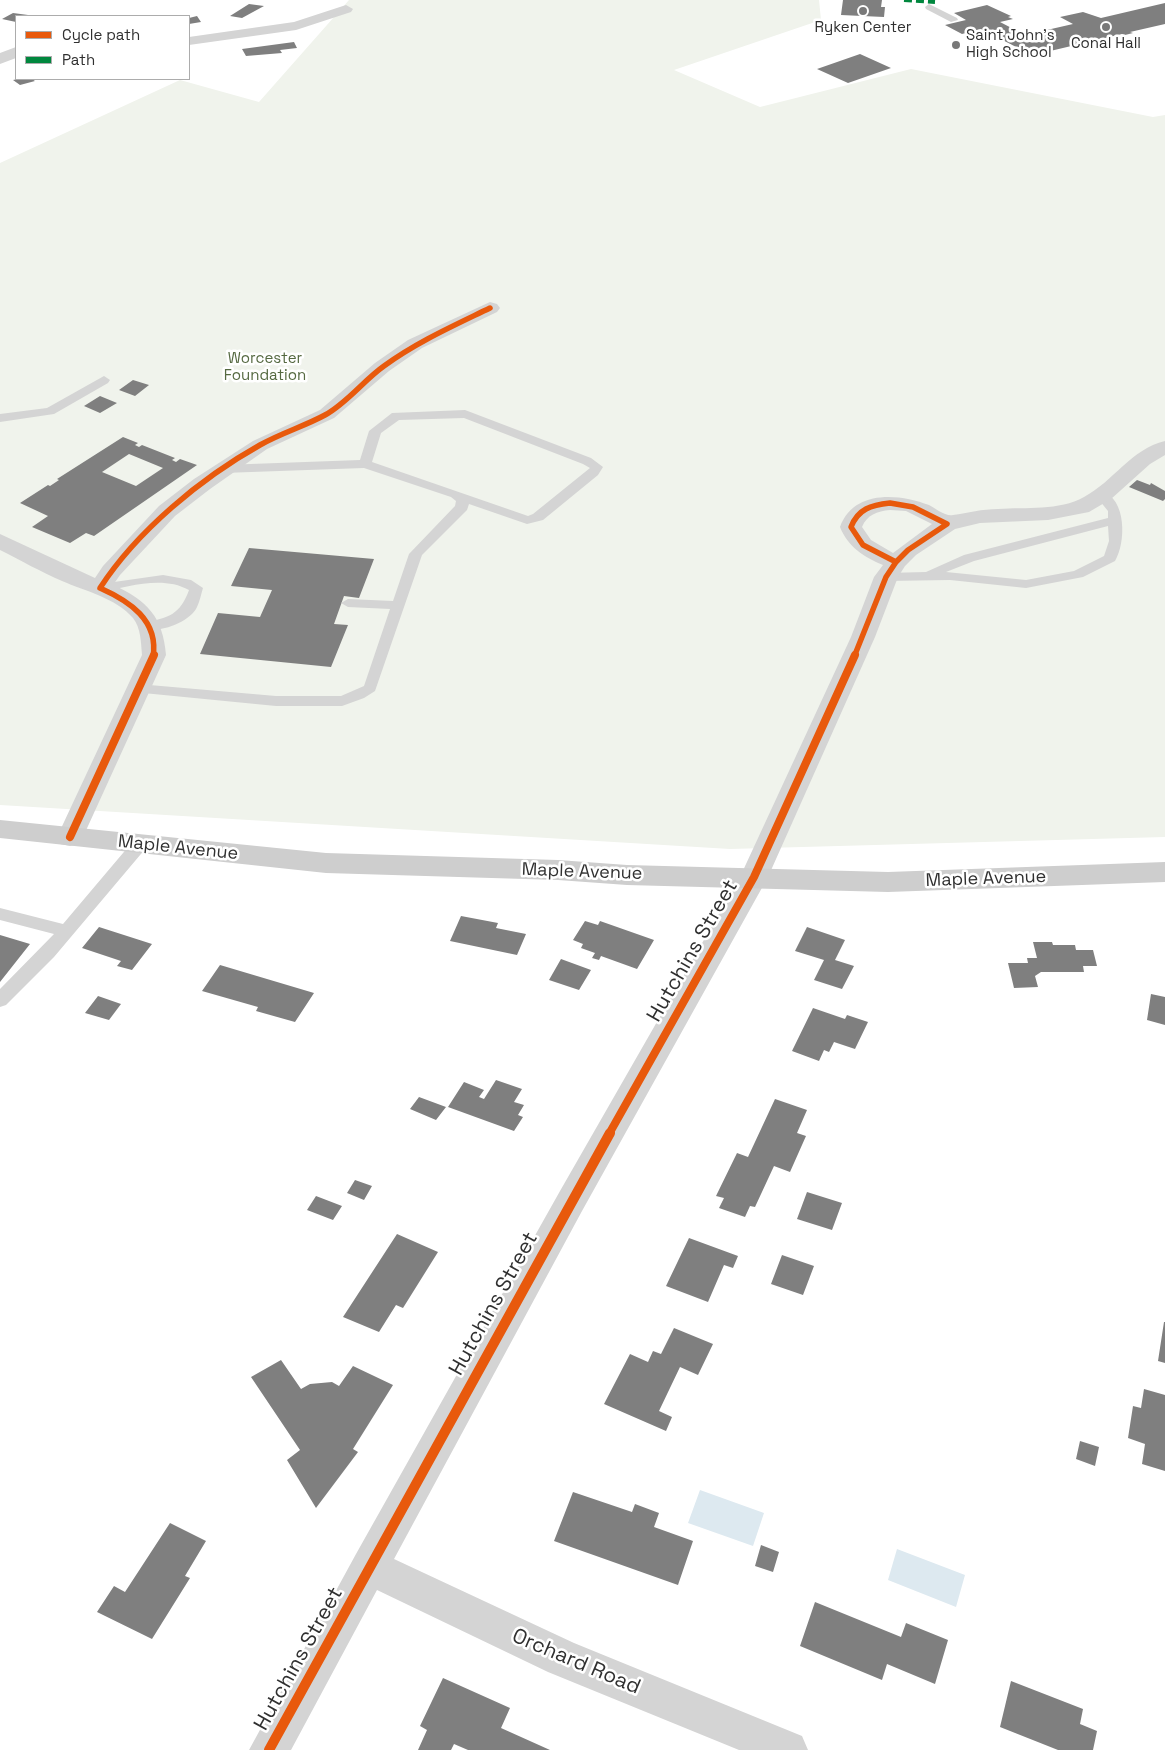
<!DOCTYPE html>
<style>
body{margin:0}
#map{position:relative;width:1165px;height:1750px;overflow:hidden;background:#fff;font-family:"Space Grotesk",sans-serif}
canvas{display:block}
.legend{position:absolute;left:15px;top:15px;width:175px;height:65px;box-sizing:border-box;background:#fff;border:1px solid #acacac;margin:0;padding:6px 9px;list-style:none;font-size:15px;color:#303030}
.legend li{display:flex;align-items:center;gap:10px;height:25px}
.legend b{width:25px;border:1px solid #acacac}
</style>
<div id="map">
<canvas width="1165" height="1750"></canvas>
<ul class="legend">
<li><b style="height:6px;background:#e8590c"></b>Cycle path</li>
<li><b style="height:6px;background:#00873e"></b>Path</li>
</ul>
</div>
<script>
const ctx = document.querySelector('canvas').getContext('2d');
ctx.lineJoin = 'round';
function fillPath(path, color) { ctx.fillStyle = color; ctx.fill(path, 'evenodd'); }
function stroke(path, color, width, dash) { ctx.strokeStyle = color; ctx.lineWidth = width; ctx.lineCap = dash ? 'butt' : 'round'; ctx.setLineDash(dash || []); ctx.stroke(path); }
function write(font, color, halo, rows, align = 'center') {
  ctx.font = font + ' "Space Grotesk",sans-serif'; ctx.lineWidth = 5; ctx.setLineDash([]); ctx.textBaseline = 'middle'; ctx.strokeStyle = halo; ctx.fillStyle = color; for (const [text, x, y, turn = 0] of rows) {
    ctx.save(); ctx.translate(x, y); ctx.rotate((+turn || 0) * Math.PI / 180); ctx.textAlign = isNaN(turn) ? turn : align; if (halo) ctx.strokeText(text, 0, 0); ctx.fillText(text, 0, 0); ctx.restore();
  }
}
fillPath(new Path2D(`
 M349 0H819L821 20 674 70 760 107 911 69 1153 117 1165 115V837L730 849 0 805V163L180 80 259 102Z`), '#f0f3ec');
fillPath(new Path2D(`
 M700 1490 764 1513 753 1546 688 1523Z
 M897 1549 965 1575 956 1607 888 1580Z`), '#dde9f0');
fillPath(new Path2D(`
 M843 0H882L881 7H885L884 17 841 15Z
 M1165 3V24L1130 32 1133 33 1125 35 1122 34 1046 52 1032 47 1022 50 981 29 962 34 945 25 966 20 954 13 987 5 1011 16 1008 17 1013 19 1000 22 1025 35 1073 24 1060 17 1083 12 1101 18Z
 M249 4 264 6 242 18 230 16Z
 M13 13 28 15V16H16V22L2 19Z
 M197 16 201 22 189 24V18Z
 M294 42 297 48 280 50 282 53 246 56 242 49Z
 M860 54 891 68 848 83 817 69Z
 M18 79H32L35 81 20 85 13 80Z
 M133 380 149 385 135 396 119 390Z
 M100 396 117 403 100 413 84 406Z
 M123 437 138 443 135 445 139 447 142 445 175 458 172 460 176 462 180 459 197 465 94 536 86 533 70 543 32 527 48 516 20 503 48 485 50 486 59 480 57 479ZM129 454 163 468 136 486 102 472Z
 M1137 480 1150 485 1151 483 1165 491V499L1163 501 1129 487Z
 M249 548 374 559 359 598 344 596 334 624 348 625 331 667 200 654 218 613 260 617 272 590 231 586Z
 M461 916 498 923 496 928 526 934 517 955 450 941Z
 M585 921 598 925 600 921 654 940 637 969 601 956 599 960 592 958 595 953 581 948 583 944 573 940Z
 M99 927 152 944 132 970 117 966 121 961 82 948Z
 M807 927 845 940 835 960 854 966 842 989 814 980 824 960 795 951Z
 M0 935 30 944 0 982Z
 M1033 942H1052L1053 945H1075L1076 950H1093L1097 966H1083L1084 972H1041L1035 976 1038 987 1014 988 1008 963H1028L1027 958H1037Z
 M561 959 591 970 579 990 549 980Z
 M220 965 314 993 295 1022 256 1011 258 1007 202 991Z
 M1151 994 1165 997V1025L1147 1020Z
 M98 996 121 1004 109 1020 85 1013Z
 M813 1008 845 1019 847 1015 868 1022 855 1049 834 1042 829 1052 824 1050 819 1061 792 1051Z
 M496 1080 522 1089 514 1102 524 1105 518 1115 523 1117 514 1131 448 1107 464 1082 484 1090 479 1097 484 1099Z
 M419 1097 446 1107 436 1120 410 1109Z
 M775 1099 807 1110 797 1133 806 1136 790 1172 774 1166 755 1207 750 1206 745 1217 719 1208 724 1198 716 1196 737 1153 748 1157Z
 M355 1180 372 1186 364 1200 347 1193Z
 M807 1192 842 1203 832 1230 797 1219Z
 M316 1196 342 1206 333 1220 307 1210Z
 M397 1234 438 1252 403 1308 396 1305 379 1332 343 1317Z
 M689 1238 738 1256 733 1268 724 1265 708 1302 666 1286Z
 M782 1255 814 1266 803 1295 771 1284Z
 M1164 1322H1165V1363L1158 1361Z
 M674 1328 713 1344 698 1375 680 1367 659 1411 672 1417 666 1431 604 1404 630 1354 648 1362 653 1351 661 1354Z
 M281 1360 301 1389 310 1384 332 1382 339 1386 353 1366 393 1385 353 1449 358 1452 316 1508 287 1460 300 1450 251 1377Z
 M1144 1389 1165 1395V1471L1142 1464 1145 1444 1128 1438 1133 1406 1141 1408Z
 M1080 1441 1099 1447 1095 1466 1076 1459Z
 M573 1492 632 1512 635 1504 659 1513 654 1527 693 1541 678 1585 554 1541Z
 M170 1523 206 1541 185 1576 190 1578 152 1639 97 1612 114 1586 125 1592Z
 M761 1545 779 1552 773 1572 755 1566Z
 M815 1602 901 1637 906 1623 948 1640 935 1684 887 1664 882 1680 800 1646Z
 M443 1678 510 1708 501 1728 550 1750H468L454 1744 451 1750H418L427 1730 420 1726Z
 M1011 1681 1083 1709 1080 1724 1097 1731 1093 1750H1058L1000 1727Z`), '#7f7f7f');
fillPath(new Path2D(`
 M929 4 957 18 958 20 951 22 926 9 925 7Z
 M104 376 110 380 108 383 54 414 0 422V414L47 408Z
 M465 410 591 458 603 467 598 475 543 520 527 524 469 504 467 510 422 555 375 691 364 698 342 706H276L133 692 131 689 138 684 276 696H341L364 686 390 609 348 607 341 603 348 599 393 601 409 554 455 506 456 501 451 497 364 468 223 473 217 469 223 465 360 460 369 431 392 413ZM464 418 583 464 590 468 533 514 528 516 372 462 381 433 399 420Z
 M1101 491C1127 498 1126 543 1115 561L1083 577 1026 588 950 580 886 581 879 577 886 573 926 572 964 555 1108 518V511L1095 495ZM1108 526 1109 541 1104 556 1074 571 1026 580 946 572 974 561Z
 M163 575 191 580 203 588C201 594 200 601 197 607 190 622 160 633 145 629L143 626 145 623C169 617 180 615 189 590 162 575 128 587 100 592L93 588 100 584Z
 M140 838 146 840 148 844 146 848 54 957 6 1005 0 1007V989L54 934 0 920V908L63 924 134 840Z`), '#d4d4d4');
fillPath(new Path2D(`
 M346 5 353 9 351 12 296 30 189 45V37L294 22Z
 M16 47V58L0 64V53Z
 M490 302 497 304 500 308 497 312 422 348 389 371 334 418 267 449 210 489 175 516 120 575 113 585C147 600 163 617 166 655L83 837 80 844 70 846 60 844 57 837 142 655C141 643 141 628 133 618 116 598 85 591 62 581 41 572 20 560 0 550V534L95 578 103 566 159 506 194 479 253 441 320 410 375 363 408 340Z
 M1165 441V455L1150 464 1111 499 1089 512 1048 520 980 523 955 529 916 555 905 566 898 577 875 637 768 877 582 1211 394 1559 574 1643 802 1736 808 1750H739L548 1672 377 1590 291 1750H249L356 1554 560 1191 740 877 851 637 874 577 883 565C864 557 848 547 840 527 853 490 898 493 929 505 935 508 946 517 953 515 968 513 982 509 998 509 1026 507 1059 511 1084 497 1114 481 1131 449 1165 441ZM890 510 906 511 932 524 893 553 871 540 862 527C867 515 877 511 890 510Z`), '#d4d4d4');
fillPath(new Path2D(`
 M0 820 326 853 558 860 627 865 888 872 1165 862V882L888 892 627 885 558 880 326 873 0 838Z`), '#cecece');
stroke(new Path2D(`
 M904 0 935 2`), '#00873e', 4, [8, 4]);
stroke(new Path2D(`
 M890 503 913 507 947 524 908 550 896 562 863 545 851 527C858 509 871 505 890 503Z
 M153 657C159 620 129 601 100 588 137 531 201 478 260 445 281 433 305 426 325 415 347 403 364 380 384 366 417 342 453 326 490 308
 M854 657 886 577 896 562`), '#e8590c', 5.5);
stroke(new Path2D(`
 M70 837 154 655
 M609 1134 754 877 855 655`), '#e8590c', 8);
stroke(new Path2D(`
 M269 1750 610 1133`), '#e8590c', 10);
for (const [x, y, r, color] of [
 [863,11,5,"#787878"],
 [1106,27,5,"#787878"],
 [956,45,5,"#787878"]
]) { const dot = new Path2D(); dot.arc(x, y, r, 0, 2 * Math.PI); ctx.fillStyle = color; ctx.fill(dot); stroke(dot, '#fff', 2); }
write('15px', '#303030', '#fff', [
 ["Ryken Center",863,28],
 ["Saint John's",966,36,"left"],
 ["High School",966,53,"left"],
 ["Conal Hall",1106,44]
]);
write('15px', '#556941', '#fff', [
 ["Worcester",265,359],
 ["Foundation",265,376]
]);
write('18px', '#303030', '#fff', [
 ["Maple Avenue",178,848,6],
 ["Maple Avenue",582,872,2],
 ["Maple Avenue",986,879,-2]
]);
write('21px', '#303030', '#fff', [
 ["Hutchins Street",693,951,-60],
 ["Hutchins Street",494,1304,-61],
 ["Hutchins Street",299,1659,-61],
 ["Orchard Road",576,1662,23]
]);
</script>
